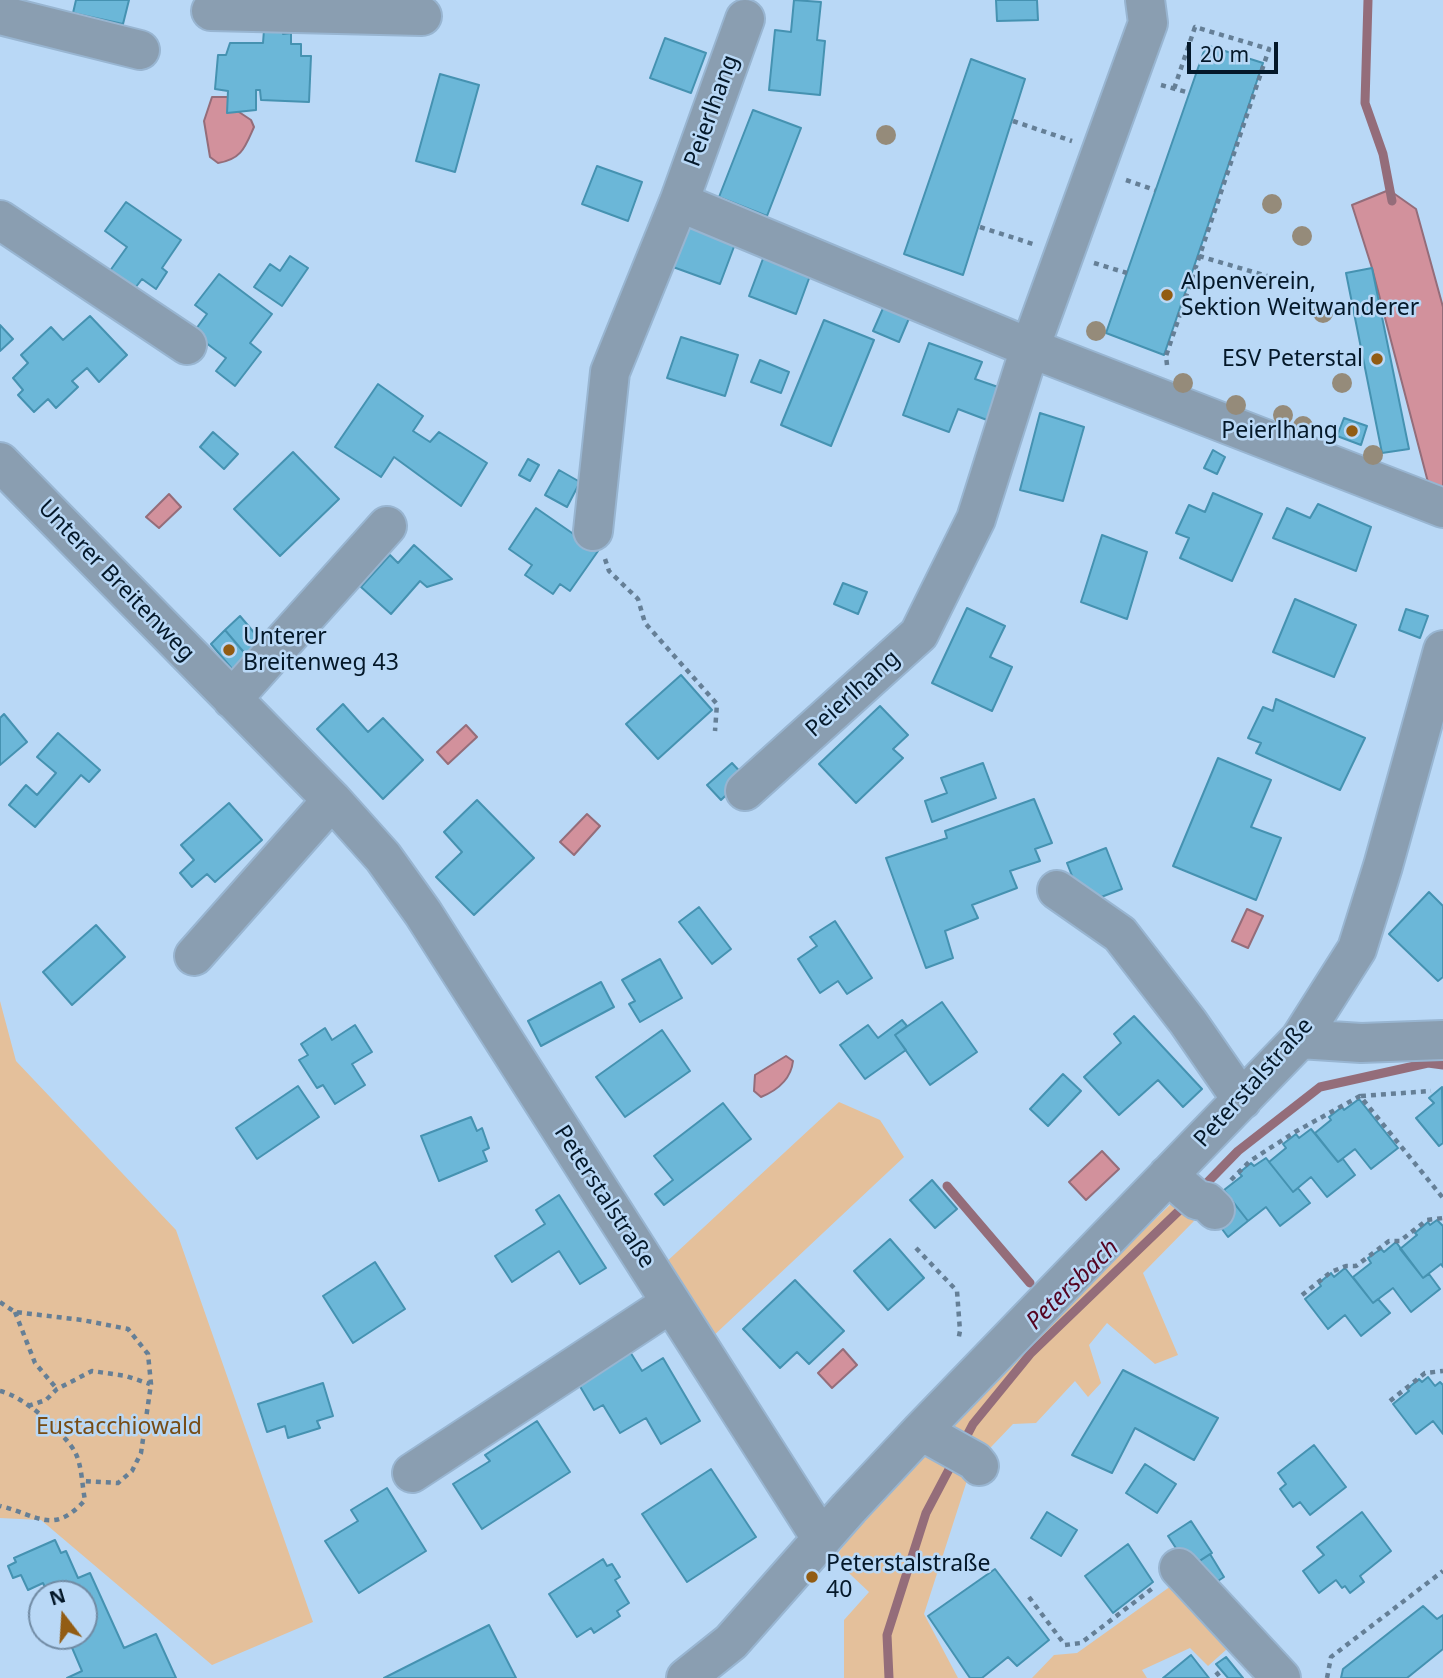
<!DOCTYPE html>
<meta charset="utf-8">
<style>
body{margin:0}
#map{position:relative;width:1443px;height:1678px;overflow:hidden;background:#b9d8f6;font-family:"Noto Sans",sans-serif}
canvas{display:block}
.north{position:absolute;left:28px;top:1580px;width:70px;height:70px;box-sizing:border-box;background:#b9d8f6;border:2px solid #718ba4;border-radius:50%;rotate:343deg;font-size:19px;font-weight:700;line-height:28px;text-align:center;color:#041829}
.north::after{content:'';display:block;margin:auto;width:24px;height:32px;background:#925c13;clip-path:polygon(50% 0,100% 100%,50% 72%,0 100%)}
.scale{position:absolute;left:1187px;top:42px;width:91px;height:32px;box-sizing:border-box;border:4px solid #041829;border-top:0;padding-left:9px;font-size:21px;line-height:24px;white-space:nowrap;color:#041829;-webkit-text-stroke:5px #b9d8f6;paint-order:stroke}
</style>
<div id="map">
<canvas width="1443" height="1678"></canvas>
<div class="north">N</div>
<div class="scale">20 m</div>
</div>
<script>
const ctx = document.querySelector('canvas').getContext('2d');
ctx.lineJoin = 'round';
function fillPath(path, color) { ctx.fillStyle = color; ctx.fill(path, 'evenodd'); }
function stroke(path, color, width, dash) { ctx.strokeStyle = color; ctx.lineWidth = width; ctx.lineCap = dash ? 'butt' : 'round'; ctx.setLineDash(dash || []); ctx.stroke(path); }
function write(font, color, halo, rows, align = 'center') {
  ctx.font = font + ' "Noto Sans",sans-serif'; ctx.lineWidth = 5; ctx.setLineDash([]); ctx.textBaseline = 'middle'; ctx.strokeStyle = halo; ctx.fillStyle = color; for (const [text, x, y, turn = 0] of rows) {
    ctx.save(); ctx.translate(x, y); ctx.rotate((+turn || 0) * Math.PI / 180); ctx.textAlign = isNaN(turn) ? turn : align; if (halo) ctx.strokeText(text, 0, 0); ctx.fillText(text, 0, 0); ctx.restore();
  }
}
fillPath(new Path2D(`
 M0 1001 16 1061 176 1230 313 1622 212 1665 41 1520 0 1518Z
 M839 1102 880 1120 904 1157 710 1339 663 1265Z
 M1174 1201 1194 1221 1143 1273 1178 1355 1155 1364 1107 1323 1089 1345 1101 1383 1088 1397 1075 1381 1036 1423 1013 1424 971 1468 924 1614 958 1678H844V1620L869 1592 834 1559 869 1510 941 1427Z
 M1178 1581 1213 1618 1227 1649 1208 1666 1190 1648 1142 1670 1147 1678H1032L1054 1655 1077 1653Z`), '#e4c09b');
const water = new Path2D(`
 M212 97H228L239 112 251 120 254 127C245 147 242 159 218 163L210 157 204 121Z
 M1389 190 1416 209 1443 307V492L1429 486 1372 268 1352 205Z
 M169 494 181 507 159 528 146 517Z
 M466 725 477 737 448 764 437 752Z
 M587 814 600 826 574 855 560 842Z
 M1247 909 1263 916 1248 948 1232 941Z
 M786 1056 793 1061C791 1079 778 1090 761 1097L754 1091 755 1075Z
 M1102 1151 1119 1169 1086 1200 1069 1182Z
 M843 1349 857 1365 832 1388 818 1373Z`);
fillPath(water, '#d2919c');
stroke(water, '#946d7a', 2);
stroke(new Path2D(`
 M1368 0 1365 103 1383 154 1392 201
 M947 1186 1030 1283
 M1199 1191 1238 1151 1320 1087 1428 1063 1443 1065
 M963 1443 973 1424 1031 1353 1187 1203
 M889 1678 887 1635 926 1513 955 1458`), '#946d7a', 9);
const building = new Path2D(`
 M76 0H129L123 24 73 13Z
 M794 0 821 2 817 40 825 41 820 95 769 90 775 30 791 32Z
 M996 0H1037L1038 20 997 21Z
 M264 30H283V34L291 33V44H301V56H311L309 102 261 100 260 90H256V110L227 113 228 91 215 89 218 55H226L230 43H263Z
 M665 38 706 53 691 93 650 78Z
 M1206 45 1263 63 1164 355 1106 333Z
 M971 59 1025 79 963 275 904 254Z
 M440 74 479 85 455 172 416 161Z
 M753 110 801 128 767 216 719 197Z
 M597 166 642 182 628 221 582 204Z
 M126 202 181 240 162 268 167 272 156 289 142 279 132 292 107 275 127 247 105 231Z
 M689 227 735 244 720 284 673 267Z
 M290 256 308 268 282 306 254 287 270 264 280 271Z
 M764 256 811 273 796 314 749 296Z
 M1372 268 1409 449 1382 453 1346 273Z
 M219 274 272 314 250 343 261 352 235 386 216 371 226 358 193 333 207 314 195 305Z
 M884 306 910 316 899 342 873 331Z
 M90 316 127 355 99 382 87 368 72 381 78 387 56 408 48 399 34 412 18 395 23 390 13 378 28 363 21 355 51 327 63 340Z
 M824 320 874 340 831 446 781 425Z
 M0 325 13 339 0 351Z
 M681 337 738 355 725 396 667 378Z
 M929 343 982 362 975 379 998 387 987 420 958 409 949 432 903 415Z
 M760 360 789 372 781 393 751 382Z
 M378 384 423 416 413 431 430 442 439 432 487 463 461 506 394 457 381 477 335 447Z
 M1040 413 1084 427 1063 501 1020 490Z
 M1344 418 1367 426 1361 445 1337 436Z
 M213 432 238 454 224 469 200 447Z
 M1213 450 1225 457 1217 474 1204 468Z
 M293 452 339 499 280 556 234 509Z
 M528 459 539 465 530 481 519 475Z
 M559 470 580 482 567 507 545 495Z
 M1213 493 1262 514 1232 581 1180 558 1189 538 1176 533 1189 505 1205 512Z
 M1318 504 1371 527 1356 571 1273 538 1287 508 1310 518Z
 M536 508 598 551 570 591 560 584 553 594 525 575 532 565 509 549Z
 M1102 535 1147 552 1127 619 1081 602Z
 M414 545 452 579 427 587 420 581 391 614 361 587 390 555 398 563Z
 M843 583 867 592 858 614 834 604Z
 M1295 599 1356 625 1334 677 1273 652Z
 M967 608 1005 626 990 657 1012 667 992 711 932 683Z
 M1406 609 1428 616 1420 638 1399 630Z
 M240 616 262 642 247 656 225 630Z
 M225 630 247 656 233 670 211 644Z
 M681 675 712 710 658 759 626 724Z
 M1276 699 1365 738 1340 790 1256 753 1261 743 1248 738 1263 707 1273 711Z
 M343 704 368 732 383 718 423 760 383 799 317 729Z
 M880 706 908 735 893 749 903 758 856 803 819 764Z
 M4 714 27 742 0 765V718Z
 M58 733 100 770 89 782 81 775 35 827 9 805 26 785 37 795 56 773 37 757Z
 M1218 758 1271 780 1251 827 1281 838 1256 900 1173 866Z
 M732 763 745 777 721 800 707 785Z
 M983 763 996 798 932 822 925 801 947 793 941 778Z
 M1034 799 1052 843 1035 849 1040 861 1010 871 1017 888 972 905 978 918 945 931 953 958 926 968 886 858 947 838 945 831Z
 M477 800 534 858 474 915 436 877 462 852 444 832Z
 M229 803 262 840 215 882 207 874 192 887 180 873 194 860 181 845Z
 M1106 848 1122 889 1083 904 1067 863Z
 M1429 892 1443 906V977L1438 981 1389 934Z
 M699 907 731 949 712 964 679 922Z
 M835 921 872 978 847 994 838 981 820 993 798 959 817 946 810 937Z
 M96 925 125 957 72 1005 43 972Z
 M660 959 682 998 640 1022 629 1004 635 1001 622 980Z
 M601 982 614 1007 541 1046 528 1021Z
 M942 1002 977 1052 930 1085 895 1035Z
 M1134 1016 1202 1089 1183 1107 1158 1080 1119 1115 1084 1077 1121 1043 1114 1034Z
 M902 1020 907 1026 895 1035 906 1050 865 1079 840 1045 868 1025 878 1038Z
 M355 1025 372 1052 352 1064 365 1085 335 1104 323 1085 317 1088 299 1060 308 1055 301 1044 325 1028 332 1040Z
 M662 1030 690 1071 625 1117 596 1077Z
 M1063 1074 1081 1091 1048 1126 1030 1109Z
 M298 1086 319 1117 257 1159 236 1128Z
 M1442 1087 1443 1143 1439 1146 1416 1118 1434 1103 1429 1098Z
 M1359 1099 1398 1148 1371 1169 1355 1149 1338 1162 1315 1133 1331 1120 1329 1117 1342 1107 1344 1110Z
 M723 1103 751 1139 664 1205 655 1194 673 1180 654 1156Z
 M471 1117 477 1131 482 1128 489 1148 483 1151 487 1161 439 1181 421 1136Z
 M1311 1129 1338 1162 1343 1159 1355 1175 1327 1197 1311 1177 1293 1192 1269 1162 1286 1148 1283 1144 1296 1134 1299 1138Z
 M1266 1158 1293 1192 1298 1188 1310 1203 1280 1226 1266 1207 1248 1221 1224 1190 1242 1176 1239 1173 1251 1163 1254 1166Z
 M932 1180 957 1209 935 1228 910 1200Z
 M559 1195 606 1268 580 1284 559 1251 512 1282 495 1256 545 1224 536 1210Z
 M1230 1198 1248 1221 1228 1237 1210 1213Z
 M1437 1220 1443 1226V1267L1441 1264 1423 1278 1400 1249 1417 1235 1415 1233 1428 1222 1430 1225Z
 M890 1239 924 1278 888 1310 854 1271Z
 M1396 1242 1423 1278 1429 1274 1440 1289 1411 1312 1393 1288 1373 1303 1353 1277 1371 1263 1368 1258 1381 1249 1384 1252Z
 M375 1262 405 1309 353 1343 323 1296Z
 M1345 1268 1373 1303 1378 1299 1390 1313 1361 1336 1345 1315 1328 1329 1305 1299 1321 1286 1319 1283 1331 1273 1334 1277Z
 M795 1280 844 1331 809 1364 797 1352 780 1368 743 1329Z
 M627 1347 642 1371 663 1358 700 1421 661 1444 646 1418 620 1433 603 1405 594 1410 575 1378Z
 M1123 1370 1218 1418 1194 1460 1135 1428 1112 1473 1072 1455Z
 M1428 1377 1435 1386 1440 1382 1443 1385V1434L1433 1421 1416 1434 1393 1404 1409 1391 1407 1389 1419 1379 1422 1382Z
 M323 1383 333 1416 317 1421 320 1428 288 1438 285 1426 267 1432 258 1404Z
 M537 1421 570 1472 482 1529 453 1484 490 1461 485 1455Z
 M1314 1445 1346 1487 1310 1515 1300 1502 1293 1507 1280 1489 1286 1484 1278 1473Z
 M1145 1464 1176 1484 1157 1513 1126 1493Z
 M711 1469 756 1537 687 1582 642 1514Z
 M387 1488 426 1551 359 1593 325 1541 358 1521 351 1510Z
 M1047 1512 1077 1530 1061 1556 1031 1538Z
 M1362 1512 1391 1551 1360 1576 1364 1582 1350 1593 1345 1586 1342 1588 1336 1580 1319 1593 1303 1571 1324 1555 1317 1547Z
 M1191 1521 1212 1553 1189 1568 1168 1536Z
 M55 1540 61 1553 66 1551 78 1578 90 1573 124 1648 156 1634 176 1678H67L82 1671 67 1636H84V1594H48L43 1583 28 1590 21 1575 13 1578 8 1566 16 1562 14 1558Z
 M1128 1544 1153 1582 1113 1613 1085 1576Z
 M1210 1554 1224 1577 1207 1588 1193 1565Z
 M603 1559 607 1566 612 1564 620 1577 615 1580 629 1603 617 1611 620 1616 594 1633 591 1628 577 1637 549 1594Z
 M995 1569 1049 1640 1017 1666 1008 1657 982 1678H970L928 1616Z
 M1423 1606 1437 1619 1443 1615V1649L1407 1678H1341L1343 1669Z
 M489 1625 516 1678H384Z
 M1191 1655 1209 1678H1163Z
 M1226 1657 1243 1678H1228L1216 1664Z`);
fillPath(building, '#6bb7d8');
stroke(building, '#4592b1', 2);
const minor = new Path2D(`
 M211 11 422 16
 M0 15 140 50
 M679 202 1030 348 1443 508
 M0 220 187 345
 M0 462 332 800 383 857 423 913 821 1538
 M593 531 610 372 679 202 745 19
 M232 699 387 526
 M745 791 919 634 976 519 1030 348 1148 23 1145 0
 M1057 890 1120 934 1188 1022 1242 1100
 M194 956 332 800
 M1300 1039 1361 1043 1443 1040
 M1168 1175 1197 1200 1207 1202 1215 1210
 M921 1431 975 1461 979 1466
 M412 1473 671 1303
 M1179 1568 1281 1678
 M686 1678 731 1642 849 1508 921 1431 1300 1039 1357 949 1383 866 1443 650`);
stroke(minor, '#98b5d1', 42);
stroke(new Path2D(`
 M1161 85 1190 93
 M1013 121 1072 141
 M1126 180 1155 190
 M980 227 1033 244
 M1199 256 1267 276 1262 284
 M1094 263 1127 273
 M1167 365 1166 356 1269 49 1195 27 1174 89
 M605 559 609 571 638 599 645 623 717 704 715 731
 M1361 1096 1431 1091
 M1231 1180 1250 1161 1295 1132 1360 1096 1443 1198
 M916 1248 957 1291 960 1331 958 1341
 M1302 1295 1331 1272 1346 1266H1356L1389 1241H1400L1427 1220 1443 1218
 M0 1302 15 1312 82 1320 128 1329 148 1354 151 1384 141 1453 132 1471 118 1483 81 1481
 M15 1312 35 1363 57 1389
 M0 1391C23 1396 63 1431 75 1452 82 1465 82 1486 85 1500 53 1536 38 1515 0 1506
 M1390 1401 1425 1373 1443 1371
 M28 1406 46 1400 57 1389 92 1371 126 1376 150 1384
 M1029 1597 1065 1645 1081 1643 1153 1588
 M1216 1672 1221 1678
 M1327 1678 1331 1657 1443 1571`), '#657f96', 4.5, [5, 5]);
stroke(minor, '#8a9eb1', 38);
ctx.fillStyle = '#958b7a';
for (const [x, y] of [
 [886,135],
 [1272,204],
 [1302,236],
 [1323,313],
 [1096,331],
 [1183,383],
 [1342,383],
 [1236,405],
 [1283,415],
 [1303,426],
 [1373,455]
]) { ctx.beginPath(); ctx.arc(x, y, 10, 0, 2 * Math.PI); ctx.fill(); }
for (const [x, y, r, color] of [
 [1167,295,7,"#925c13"],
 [1377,359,7,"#925c13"],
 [1352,431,7,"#925c13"],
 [229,650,7,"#925c13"],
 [812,1577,7,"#925c13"]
]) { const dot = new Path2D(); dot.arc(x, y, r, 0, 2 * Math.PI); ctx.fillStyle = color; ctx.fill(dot); stroke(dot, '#b9d8f6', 2.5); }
write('23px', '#041829', '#b9d8f6', [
 ["Peierlhang",712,111,-70],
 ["Unterer Breitenweg",116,581,46],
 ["Peierlhang",853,694,-42],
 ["Peterstalstraße",1254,1083,-48],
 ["Peterstalstraße",604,1197,57]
]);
write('23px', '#041829', '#b9d8f6', [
 ["Alpenverein,",1181,282],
 ["Sektion Weitwanderer",1181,308],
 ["ESV Peterstal",1363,359,"right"],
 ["Peierlhang",1338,431,"right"],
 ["Unterer",243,637],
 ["Breitenweg 43",243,663],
 ["Peterstalstraße",826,1564],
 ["40",826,1590]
], 'left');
write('23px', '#774c15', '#b9d8f6', [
 ["Eustacchiowald",119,1427]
]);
write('italic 24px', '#550522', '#b9d8f6', [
 ["Petersbach",1073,1285,-44]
]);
</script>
